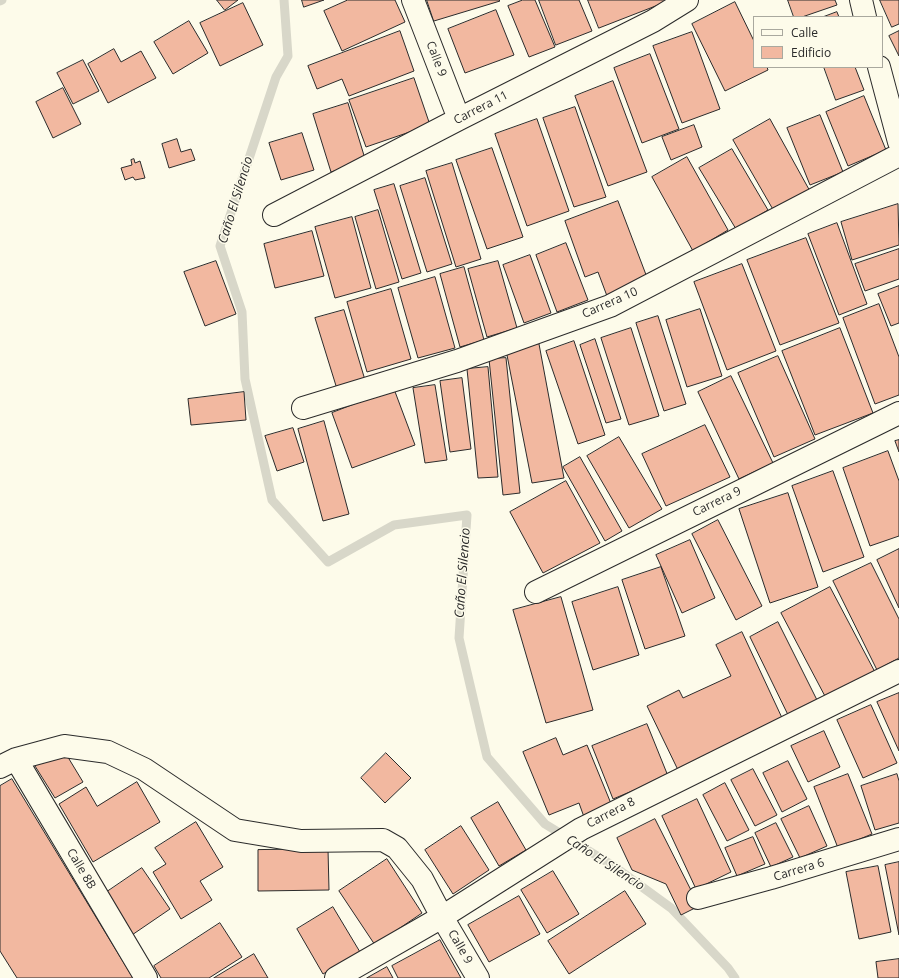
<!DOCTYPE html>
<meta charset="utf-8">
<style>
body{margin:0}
#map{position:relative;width:899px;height:978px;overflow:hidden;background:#fdfbea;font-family:"Open Sans",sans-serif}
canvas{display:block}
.legend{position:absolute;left:753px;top:16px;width:130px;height:52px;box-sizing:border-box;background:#fdfbea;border:1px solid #a9a89e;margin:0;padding:5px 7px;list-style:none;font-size:12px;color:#2b2b2b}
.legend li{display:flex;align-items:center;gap:8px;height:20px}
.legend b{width:20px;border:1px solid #a9a89e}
</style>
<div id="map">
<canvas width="899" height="978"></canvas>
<ul class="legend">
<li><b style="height:5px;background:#fdfbea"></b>Calle</li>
<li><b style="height:11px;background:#f2b8a0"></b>Edificio</li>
</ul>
</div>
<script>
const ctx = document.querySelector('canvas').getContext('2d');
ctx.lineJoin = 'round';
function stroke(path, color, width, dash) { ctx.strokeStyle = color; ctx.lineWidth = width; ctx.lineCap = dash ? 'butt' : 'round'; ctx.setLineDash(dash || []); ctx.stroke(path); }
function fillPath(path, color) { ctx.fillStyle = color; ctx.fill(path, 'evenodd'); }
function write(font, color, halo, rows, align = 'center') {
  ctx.font = font + ' "Open Sans",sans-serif'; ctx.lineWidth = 3; ctx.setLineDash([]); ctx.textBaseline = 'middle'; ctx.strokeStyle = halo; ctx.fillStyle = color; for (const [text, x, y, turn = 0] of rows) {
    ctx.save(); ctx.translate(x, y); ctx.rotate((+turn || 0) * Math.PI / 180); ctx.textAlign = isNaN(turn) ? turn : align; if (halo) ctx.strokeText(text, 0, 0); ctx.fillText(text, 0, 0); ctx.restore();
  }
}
stroke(new Path2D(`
 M284 0 288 56 276 77 220 246 242 312 245 379 272 500 328 562 394 525 467 515 459 638 487 757 545 824 612 865 671 908 728 968 735 978
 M0 1 2 0`), '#d8d7c9', 9);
const building = new Path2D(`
 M217 0H238L225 10Z
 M302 0H324L304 7Z
 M348 0H395L405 22 342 51 324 11Z
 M427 0H499L500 1 434 21Z
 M523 0H535L555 47 529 57 508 6Z
 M539 0H579L592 31 556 45Z
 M588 0H671L599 28Z
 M788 0H835L837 5 802 17H794Z
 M880 0H899V24L892 27Z
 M735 2 754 41V67H767L768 70 725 91 692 24Z
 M243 3 263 45 220 66 200 23Z
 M496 10 514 55 465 73 448 29Z
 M837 12 839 17H823Z
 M189 21 208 53 173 74 154 42Z
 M400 31 414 71 349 96 342 79 317 89 308 66Z
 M899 31V56L889 36Z
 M692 32 720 109 682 123 653 46Z
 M114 49 121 62 141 51 156 78 108 103 88 64Z
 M650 54 679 129 642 143 614 68Z
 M83 60 99 91 73 104 57 73Z
 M824 67H855L864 90 836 100Z
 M414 78 430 125 366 147 349 100Z
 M613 81 647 172 608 186 575 96Z
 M63 88 81 124 53 138 36 102Z
 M864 96 886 150 848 166 826 112Z
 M348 103 366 162 331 172 313 114Z
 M575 107 606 197 574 207 543 118Z
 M820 115 843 172 810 185 787 128Z
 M537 119 569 211 527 226 495 134Z
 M770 119 811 193 775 213 733 140Z
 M694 125 702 147 671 160 662 137Z
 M302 133 314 170 281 180 269 143Z
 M177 139 181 152 191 149 195 160 169 168 162 144Z
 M492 148 523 237 487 249 456 160Z
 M732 149 768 210 736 229 699 168Z
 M687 157 728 230 693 251 652 177Z
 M134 159 135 163 140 161 145 178 135 180 133 177 125 180 121 168 132 165 131 160Z
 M452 163 481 259 456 267 426 171Z
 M425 178 452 264 427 272 400 186Z
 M394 184 421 273 402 279 374 190Z
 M618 201 648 280 607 296 598 272 585 277 565 221Z
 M898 204 899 245 852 260 841 222Z
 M378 210 399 282 376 289 355 217Z
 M352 217 371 288 335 298 315 227Z
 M837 223 867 304 839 315 808 234Z
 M312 231 324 276 275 288 264 244Z
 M806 238 839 323 780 345 747 260Z
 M566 243 588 300 557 312 536 255Z
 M899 249V279L865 291 855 264Z
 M530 255 551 313 524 323 503 265Z
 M216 261 236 314 205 326 184 272Z
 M498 261 517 328 487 337 468 269Z
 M742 264 776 351 727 370 694 282Z
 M464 267 484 340 460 347 440 274Z
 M435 277 455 348 418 358 398 288Z
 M899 286V323L891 326 878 294Z
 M391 289 411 359 367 372 347 302Z
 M879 304 899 357V395L875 404 843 318Z
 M700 309 722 376 687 387 666 320Z
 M344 310 365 380 337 389 315 318Z
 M658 316 686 404 664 411 636 323Z
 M631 328 659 416 629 425 601 338Z
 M840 328 873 413 815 435 782 351Z
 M595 339 621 419 606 423 580 345Z
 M574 341 605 435 578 444 546 351Z
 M539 344 564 478 532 483 506 350Z
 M778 356 815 439 774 457 738 373Z
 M506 358 520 493 503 495 489 359Z
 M488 367 498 477 478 478 467 369Z
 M731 376 773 463 739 479 698 392Z
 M462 378 471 449 450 452 440 381Z
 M435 385 447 460 425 463 413 388Z
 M394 389 415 445 352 468 332 413Z
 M244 392 246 420 191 425 188 399Z
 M324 421 349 514 323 521 298 429Z
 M705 425 730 477 666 506 642 454Z
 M293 428 304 462 277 471 265 436Z
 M619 437 662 509 629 528 587 456Z
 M899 440V452L895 441Z
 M888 451 899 481V536L870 546 843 468Z
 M580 457 622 531 605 541 563 467Z
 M833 471 864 557 823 572 792 486Z
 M566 481 600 543 543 573 510 512Z
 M788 493 818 587 770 603 739 509Z
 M718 520 762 606 736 620 692 534Z
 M690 540 715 598 682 613 656 555Z
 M899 549V608L877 560Z
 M871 563 899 619V658L877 670 833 581Z
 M661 567 685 636 645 649 622 580Z
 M618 587 639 655 593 670 572 602Z
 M830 587 876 674 827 700 781 613Z
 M561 597 593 710 546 723 513 610Z
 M778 622 820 706 791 721 750 637Z
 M742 632 783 720 678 770 647 706 679 690 683 698 731 676 716 645Z
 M899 693V751L877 702Z
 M871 705 897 763 863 778 837 720Z
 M647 724 668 776 613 799 592 746Z
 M824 731 840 767 808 782 791 746Z
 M556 738 563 755 587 745 612 806 584 817 579 803 549 815 523 752Z
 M63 749 83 782 55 798 35 766Z
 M386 753 411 778 385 803 361 778Z
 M788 761 807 799 782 812 763 773Z
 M753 769 777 815 755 826 731 780Z
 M848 774 872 834 838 848 814 787Z
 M897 774 899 781V823L875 830 861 786Z
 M12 779 133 978H17L0 951V786Z
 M137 782 160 822 93 862 59 804 86 787 97 806Z
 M725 783 749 830 727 841 703 795Z
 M697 799 731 872 696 889 662 816Z
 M498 802 526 850 499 866 471 818Z
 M809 806 827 846 800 858 781 819Z
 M655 819 699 906 681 915 666 884 632 870 617 838Z
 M196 822 223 867 200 881 212 900 181 919 153 872 166 864 155 848Z
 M776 823 793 857 771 867 755 833Z
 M461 826 489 870 453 894 425 850Z
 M753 837 765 864 737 876 725 848Z
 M328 849 329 890 258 891V850Z
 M387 859 422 913 375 945 339 891Z
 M899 862V935L885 865Z
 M878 866 891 932 859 939 846 872Z
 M142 868 170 909 129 937 101 896Z
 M553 871 579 914 547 933 521 890Z
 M625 891 646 924 569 974 548 941Z
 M519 896 540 934 489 962 468 925Z
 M333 907 360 952 323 974 297 929Z
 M220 923 242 957 209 978H161L154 966Z
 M440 940 461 978H398L392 966Z
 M254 954 268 978H214Z
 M899 959V978H878L876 962Z
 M387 967 393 978H367Z`);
fillPath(building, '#f2b8a0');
stroke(building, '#2b2b2b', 1);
const minor = new Path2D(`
 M413 0 459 119
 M861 0 865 17
 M879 67 899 142
 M274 215 459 119 653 21 687 0
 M303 408 457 361 610 306 899 155
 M536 592 899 413
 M16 759 146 978
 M0 767 16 759 64 746 108 752 144 769 235 830 301 841 383 840 397 848 422 879 442 917 478 978
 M698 898 771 878 899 839
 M336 978 442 917 581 829 899 671`);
stroke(minor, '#2b2b2b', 24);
stroke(minor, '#fdfbea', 22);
write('12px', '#2b2b2b', '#fdfbea', [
 ["Calle 9",436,59,69],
 ["Carrera 11",481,108,-27],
 ["Carrera 10",610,303,-24],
 ["Carrera 9",717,502,-26],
 ["Carrera 8",611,813,-27],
 ["Calle 8B",81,869,59],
 ["Carrera 6",799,870,-17],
 ["Calle 9",460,947,60]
]);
write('italic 13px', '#2b2b2b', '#fdfbea', [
 ["Caño El Silencio",236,200,-73],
 ["Caño El Silencio",463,573,-86],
 ["Caño El Silencio",605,863,33]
]);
</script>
